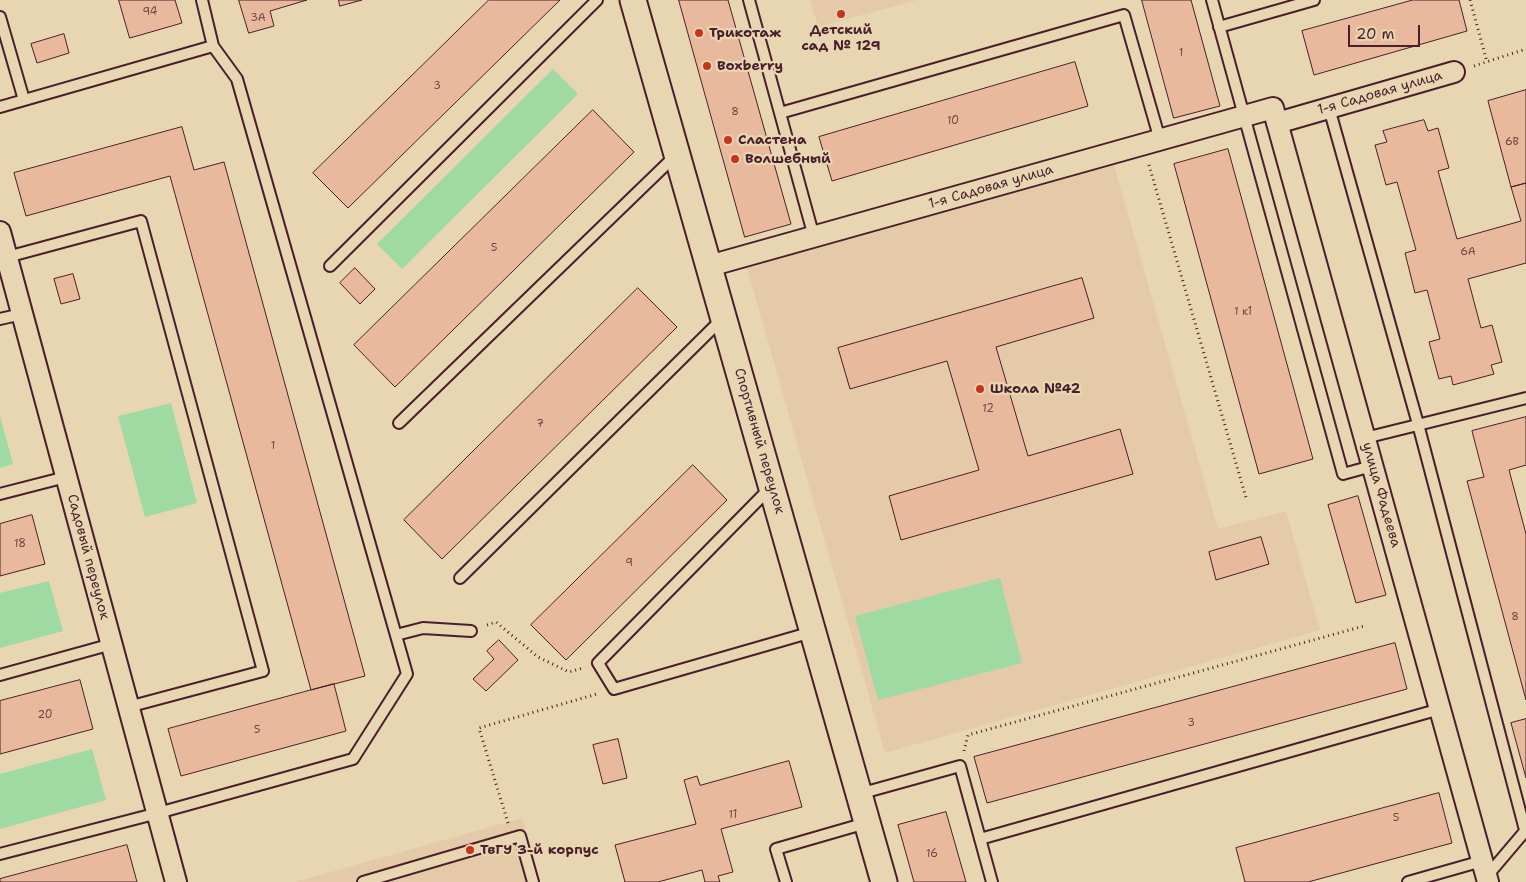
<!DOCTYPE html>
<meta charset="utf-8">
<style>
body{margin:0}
#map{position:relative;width:1526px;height:882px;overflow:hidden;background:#e8d6b3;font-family:"Shantell Sans",sans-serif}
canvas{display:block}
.scale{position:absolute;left:1348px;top:25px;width:72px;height:22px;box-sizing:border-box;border:2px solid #4a1f2b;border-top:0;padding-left:6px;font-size:15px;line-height:18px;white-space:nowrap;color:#4a1f2b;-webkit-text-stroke:4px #e8d6b3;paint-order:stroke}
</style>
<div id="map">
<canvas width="1526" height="882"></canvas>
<div class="scale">20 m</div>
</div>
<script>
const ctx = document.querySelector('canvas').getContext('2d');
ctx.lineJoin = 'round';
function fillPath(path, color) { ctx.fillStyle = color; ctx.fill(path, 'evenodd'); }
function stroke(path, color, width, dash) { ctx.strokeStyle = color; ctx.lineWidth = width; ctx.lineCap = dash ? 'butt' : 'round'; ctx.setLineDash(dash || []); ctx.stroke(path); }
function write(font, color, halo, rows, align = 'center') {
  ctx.font = font + ' "Shantell Sans",sans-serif'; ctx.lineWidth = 4.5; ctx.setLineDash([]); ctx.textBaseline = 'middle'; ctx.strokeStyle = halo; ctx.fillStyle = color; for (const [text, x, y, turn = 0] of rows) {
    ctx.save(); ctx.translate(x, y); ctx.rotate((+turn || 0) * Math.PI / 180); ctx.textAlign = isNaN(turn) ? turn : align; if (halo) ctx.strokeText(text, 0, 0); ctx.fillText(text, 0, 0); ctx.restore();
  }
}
fillPath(new Path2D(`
 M810 0H918L818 27Z
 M1114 165 1218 529 1286 511 1320 630 885 753 747 268Z
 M522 818 540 882H295Z`), '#e5caa9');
fillPath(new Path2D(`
 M553 69 578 94 402 269 377 244Z
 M171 403 197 503 145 517 118 416Z
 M0 416 13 464 0 468Z
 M1000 578 1022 663 878 700 855 616Z
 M49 581 63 631 0 648V593Z
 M92 749 106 800 0 829V774Z`), '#9edaa1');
const building = new Path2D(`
 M119 0H175L182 23 130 38Z
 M239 0H307L270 11 274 26 249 33Z
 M339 0H362L340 6Z
 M489 0H560L348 208 313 173Z
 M679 0H728L791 224 745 237Z
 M1142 0H1191L1220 106 1174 118Z
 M1413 0H1459L1467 31 1314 75 1302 31Z
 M64 34 69 53 37 63 31 44Z
 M1075 62 1088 106 832 181 819 137Z
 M1526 90V183L1511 187 1488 101Z
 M593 110 634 152 395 387 354 345Z
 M1424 120 1428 131 1438 128 1449 168 1438 171 1457 239 1521 221 1511 187 1526 183V263L1468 279 1481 328 1492 325 1502 362 1491 365 1494 374 1453 385 1451 376 1439 379 1429 342 1440 339 1427 290 1415 293 1405 253 1416 250 1397 182 1386 185 1375 145 1387 142 1383 131Z
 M182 127 194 170 224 162 365 676 311 690 170 176 26 216 14 173Z
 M1228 149 1313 459 1259 474 1174 164Z
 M355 268 375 289 360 304 340 283Z
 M73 274 80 299 61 304 54 279Z
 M1082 278 1094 318 996 347 1028 456 1120 429 1133 474 901 540 889 496 979 470 947 361 850 389 838 348Z
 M638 288 677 327 442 559 404 520Z
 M1526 417V465L1509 470 1526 534V700L1467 481 1484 477 1472 431Z
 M693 465 727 500 566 660 531 625Z
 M1358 496 1386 595 1356 603 1328 505Z
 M32 515 45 564 0 576V524Z
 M1261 537 1269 564 1216 580 1209 552Z
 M499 640 518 660 486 691 473 679 494 659 487 651Z
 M1395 643 1407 689 987 803 974 757Z
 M80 680 93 729 0 754V701Z
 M334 684 346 731 181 776 168 729Z
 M1526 719V778L1511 723Z
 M618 739 627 778 603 784 593 745Z
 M789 761 802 807 721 829 733 872 718 876 720 882H705L702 870 658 882H625L615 845 696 824 684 780 697 776 700 785Z
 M1439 793 1452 843 1308 882H1245L1236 848Z
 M946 812 966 882H914L898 825Z
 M127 845 137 882H0V879Z`);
fillPath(building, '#e8b99c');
stroke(building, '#4a1f2b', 1);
const service = new Path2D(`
 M749 0 814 237
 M1212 0 1343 474 1372 466
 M0 17 24 100
 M1219 27 1314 0
 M0 107 213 46
 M1329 108 1418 424 1525 830
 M780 113 1124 15 1160 140
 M7 257 141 221 263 671 128 707
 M330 266 597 0
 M0 319 22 314
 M399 423 677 154
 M1365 438 1526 398
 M771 487 598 663 614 689 812 632
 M0 494 66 477
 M460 578 722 319
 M396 635 423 628 471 631
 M0 675 112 644
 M859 794 960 766 992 882
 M980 839 1440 709
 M0 854 158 813 353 759 407 674 237 79 213 46 202 0
 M1487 876 1526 830
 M363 882 520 836 533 882
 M786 882 776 849 866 823
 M1408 882 1482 861`);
const minor = new Path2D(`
 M1277 123 1454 72
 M0 232 176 882
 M709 266 1273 108 1488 882`);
const tertiary = new Path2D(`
 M633 0 884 882`);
stroke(service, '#4a1f2b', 14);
stroke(minor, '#4a1f2b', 24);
stroke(tertiary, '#4a1f2b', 29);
stroke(new Path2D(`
 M1470 0 1487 62
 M1474 66 1526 49
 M1149 165 1247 501
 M487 625 496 622 538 657 569 672 583 668
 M964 751 968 735 1364 626
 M508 823 479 728 597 694`), '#4a1f2b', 3, [1, 4]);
stroke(service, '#e8d6b3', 10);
stroke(minor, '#e8d6b3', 20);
stroke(tertiary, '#e8d6b3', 25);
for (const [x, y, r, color] of [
 [841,14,5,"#c8321e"],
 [699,33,5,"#c8321e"],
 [707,66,5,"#c8321e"],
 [728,140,5,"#c8321e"],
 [735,159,5,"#c8321e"],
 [980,389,5,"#c8321e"],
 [470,850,5,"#c8321e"]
]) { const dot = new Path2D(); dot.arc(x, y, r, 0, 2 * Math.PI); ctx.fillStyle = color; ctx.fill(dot); stroke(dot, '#e8d6b3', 2); }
write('11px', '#724647', null, [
 ["94",150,12],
 ["3А",258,18],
 ["1",1181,53],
 ["3",437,86],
 ["8",735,112],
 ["10",953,121],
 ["6В",1512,142],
 ["5",494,248],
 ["6А",1468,252],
 ["1 к1",1243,312],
 ["12",988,409],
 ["7",540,424],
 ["1",273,446],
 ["18",20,544],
 ["9",629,563],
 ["8",1515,617],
 ["20",45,715],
 ["3",1191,723],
 ["5",257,730],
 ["11",733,815],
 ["5",1396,818],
 ["16",932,854]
]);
write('bold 14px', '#4a1f2b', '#e8d6b3', [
 ["Детский",841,30,"center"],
 ["сад № 129",841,46,"center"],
 ["Трикотаж",709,33],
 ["Boxberry",717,66],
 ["Сластена",738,140],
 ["Волшебный",745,159],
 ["Школа №42",990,389],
 ["ТвГУ 3-й корпус",480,850]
], 'left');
write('14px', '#4a1f2b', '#e8d6b3', [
 ["1-я Садовая улица",1380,93,-16],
 ["1-я Садовая улица",991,187,-16],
 ["Спортивный переулок",759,441,74],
 ["улица Фадеева",1381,495,74],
 ["Садовый переулок",88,557,75]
]);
</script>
